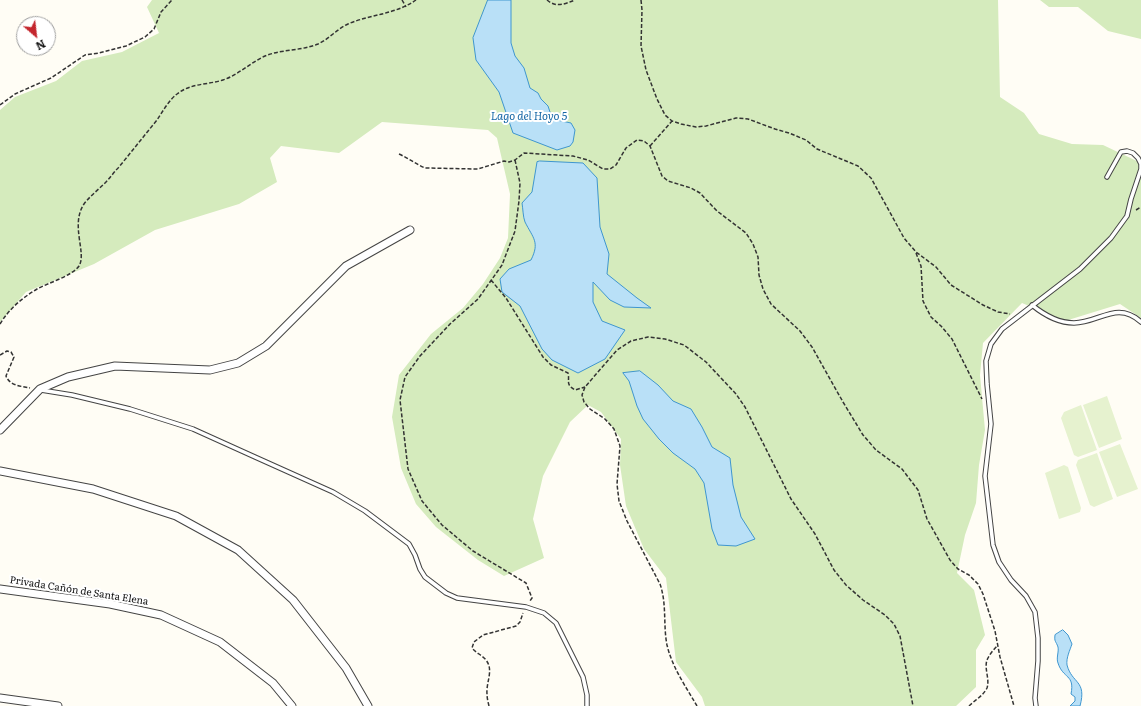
<!DOCTYPE html>
<meta charset="utf-8">
<style>
body{margin:0}
#map{position:relative;width:1141px;height:706px;overflow:hidden;background:#fffdf5;font-family:Literata,serif}
canvas{display:block}
.north{position:absolute;left:16px;top:16px;width:40px;height:40px;box-sizing:border-box;background:#fff;border:1px solid #a0a0a0;border-radius:50%;rotate:152deg;font-size:11px;font-weight:700;line-height:16px;text-align:center;color:#111}
.north::after{content:'';display:block;margin:auto;width:14px;height:18px;background:#c4262e;clip-path:polygon(50% 0,100% 100%,50% 72%,0 100%)}
</style>
<div id="map">
<canvas width="1141" height="706"></canvas>
<div class="north">N</div>
</div>
<script>
const ctx = document.querySelector('canvas').getContext('2d');
ctx.lineJoin = 'round';
function fillPath(path, color) { ctx.fillStyle = color; ctx.fill(path, 'evenodd'); }
function stroke(path, color, width, dash) { ctx.strokeStyle = color; ctx.lineWidth = width; ctx.lineCap = dash ? 'butt' : 'round'; ctx.setLineDash(dash || []); ctx.stroke(path); }
function write(font, color, halo, rows, align = 'center') {
  ctx.font = font + ' Literata,serif'; ctx.lineWidth = 4; ctx.setLineDash([]); ctx.textBaseline = 'middle'; ctx.strokeStyle = halo; ctx.fillStyle = color; for (const [text, x, y, turn = 0] of rows) {
    ctx.save(); ctx.translate(x, y); ctx.rotate((+turn || 0) * Math.PI / 180); ctx.textAlign = isNaN(turn) ? turn : align; if (halo) ctx.strokeText(text, 0, 0); ctx.fillText(text, 0, 0); ctx.restore();
  }
}
fillPath(new Path2D(`
 M152 0H998L1000 97 1024 113 1039 134 1072 144 1103 145 1141 163V318L1120 304 1065 321 1022 303 983 343 980 375 985 430 979 465 976 503 965 535 957 573 974 590 985 635 976 650V687L956 706H705L702 697 676 662 666 578 644 549 626 506 620 465 621 439 601 412 588 405 570 422 543 476 533 519 544 558 504 576 478 560 436 527 416 504 401 468 392 417 399 375 431 334 463 308 483 284 500 258 508 238 510 194 497 138 488 130 382 122 339 153 281 146 270 158 277 182 239 204 155 230 94 264 26 292 0 322V110L15 97 56 81 82 61 122 52 159 33 147 7Z
 M1040 0H1141V39L1108 31 1078 7H1049Z`), '#d5ebbd');
fillPath(new Path2D(`
 M1107 396 1122 439 1099 448 1083 405Z
 M1081 405 1097 450 1078 457 1074 455 1061 418 1064 412Z
 M1120 444 1138 489 1117 497 1099 452Z
 M1097 453 1113 499 1094 507 1090 505 1076 465 1078 460Z
 M1064 465 1068 467 1081 508 1080 512 1059 519 1045 473Z`), '#e6f2cf');
const water = new Path2D(`
 M488 0H511V43L515 56 524 68 530 88 538 93 541 99 548 106 551 115 557 120 571 123 575 130 573 142 570 146 557 150 513 133 499 92 476 60 473 38Z
 M540 161 583 163 597 178 600 227 609 254 607 274 637 298 651 308 624 307 610 300 593 282V302L602 321 625 330 605 359 578 373 552 360 542 349 520 306 502 292 500 279 509 269 531 260C540 242 533 238 525 222 523 217 523 209 522 203L532 192 537 162Z
 M640 371 658 385 673 401 691 409 702 427 712 447 730 458 733 485 741 517 755 539 736 546 718 545 712 529 704 483 695 469 673 453 659 439 643 419 637 406 629 381 623 373Z
 M1063 630 1068 635 1072 644C1070 650 1066 658 1067 665 1072 684 1087 680 1080 706H1070L1075 701V697L1071 694C1075 674 1063 679 1058 663 1056 658 1059 652 1058 647 1056 641 1054 642 1055 635Z`);
fillPath(water, '#b9e0f7');
stroke(water, '#3f96cf', 1);
const service = new Path2D(`
 M1032 305C1043 314 1058 323 1074 323 1099 323 1117 300 1141 322
 M41 390 72 395 130 409 193 429 255 457 333 492 365 511 409 544 415 555 420 569 425 577 446 593 457 598 526 607 544 613 556 623 583 677 587 695V706
 M1036 706 1035 698 1038 661V638L1035 612 1026 596 1011 580 999 562 993 545 985 476 991 424 987 384 986 361 991 344 1002 329 1080 269 1111 238 1127 216 1131 199 1141 169V164L1138 158 1133 153 1127 151 1121 152 1107 177`);
const minor = new Path2D(`
 M0 430 40 389 68 377 115 366 210 370 238 363 266 346 346 266 410 230
 M0 471 93 489 176 516 238 550 293 600 346 668 368 706
 M0 589 110 604 161 615 220 642 273 683 292 706
 M0 698 58 706`);
stroke(service, '#444', 5.5);
stroke(minor, '#444', 9);
stroke(new Path2D(`
 M402 0 406 7
 M547 0C556 8 565 4 575 0
 M641 0 642 10 641 46 646 70 657 99 665 115 672 121 681 124 696 127 706 126 736 118 748 119 775 129 789 133 806 140 817 149 858 166 871 178 904 238 916 252 936 267 951 285 983 305 998 312 1010 314
 M0 105 15 94 51 78 85 55 99 53 126 46 145 37 154 29 161 12 172 0
 M650 146 672 121
 M399 154C408 158 416 164 425 168L478 169 504 161 509 162 515 160 524 153 573 156 588 160 603 169H610L616 165 626 148 637 140 644 141 650 146 662 176 668 181 691 188 700 193 717 211 746 233 753 244 758 257 759 275 763 289 771 304 800 331 812 347 843 402 863 435 876 450 902 469 918 490 927 519 950 560 958 569 969 575 978 584 983 594 995 631 1000 657 1014 706
 M515 160 520 183 519 201 515 231 502 265 478 299 450 324 420 356 405 377 400 400 408 469 422 501 442 525 473 551 526 583 532 598 530 601
 M1136 210 1141 207
 M916 253 921 266 923 301 931 317 941 326 952 339 982 399
 M491 280 506 298 543 357 551 365 568 373C570 382 565 384 575 390L585 387
 M0 324C9 309 22 298 37 289 48 283 72 276 79 266 87 253 70 225 84 204 90 196 98 190 105 183 110 178 114 172 119 167 132 151 144 136 157 120 163 111 169 100 177 94 191 83 207 85 223 80 238 75 250 63 265 56 282 49 301 51 318 44 329 39 337 29 348 24 371 14 394 15 416 0
 M0 355 7 351 11 352 14 357 6 376C10 386 21 386 30 388
 M489 706C488 702 487 698 487 694 486 682 494 670 486 660 482 655 476 653 472 648L474 642 483 635 516 626 520 622 523 613
 M697 706C686 687 672 667 667 645 663 625 667 604 660 584L627 521 619 501 617 484 620 446 614 429 605 419 590 409 584 402 582 395 585 387 617 350 631 341 648 337 665 339 684 345 706 362 736 394 745 407 791 499 815 534 834 570 846 585 863 600 885 615 894 624 900 636 913 706
 M969 706C975 700 983 696 987 688 990 679 984 669 987 660 989 655 994 649 998 645`), '#333', 1.5, [4, 2]);
stroke(service, '#fff', 3.5);
stroke(minor, '#fff', 7);
write('10px', '#111', '#fff', [
 ["Privada Cañón de Santa Elena",79,591,9]
]);
write('italic 11px', '#1768a6', '#fff', [
 ["Lago del Hoyo 5",529,117]
]);
</script>
